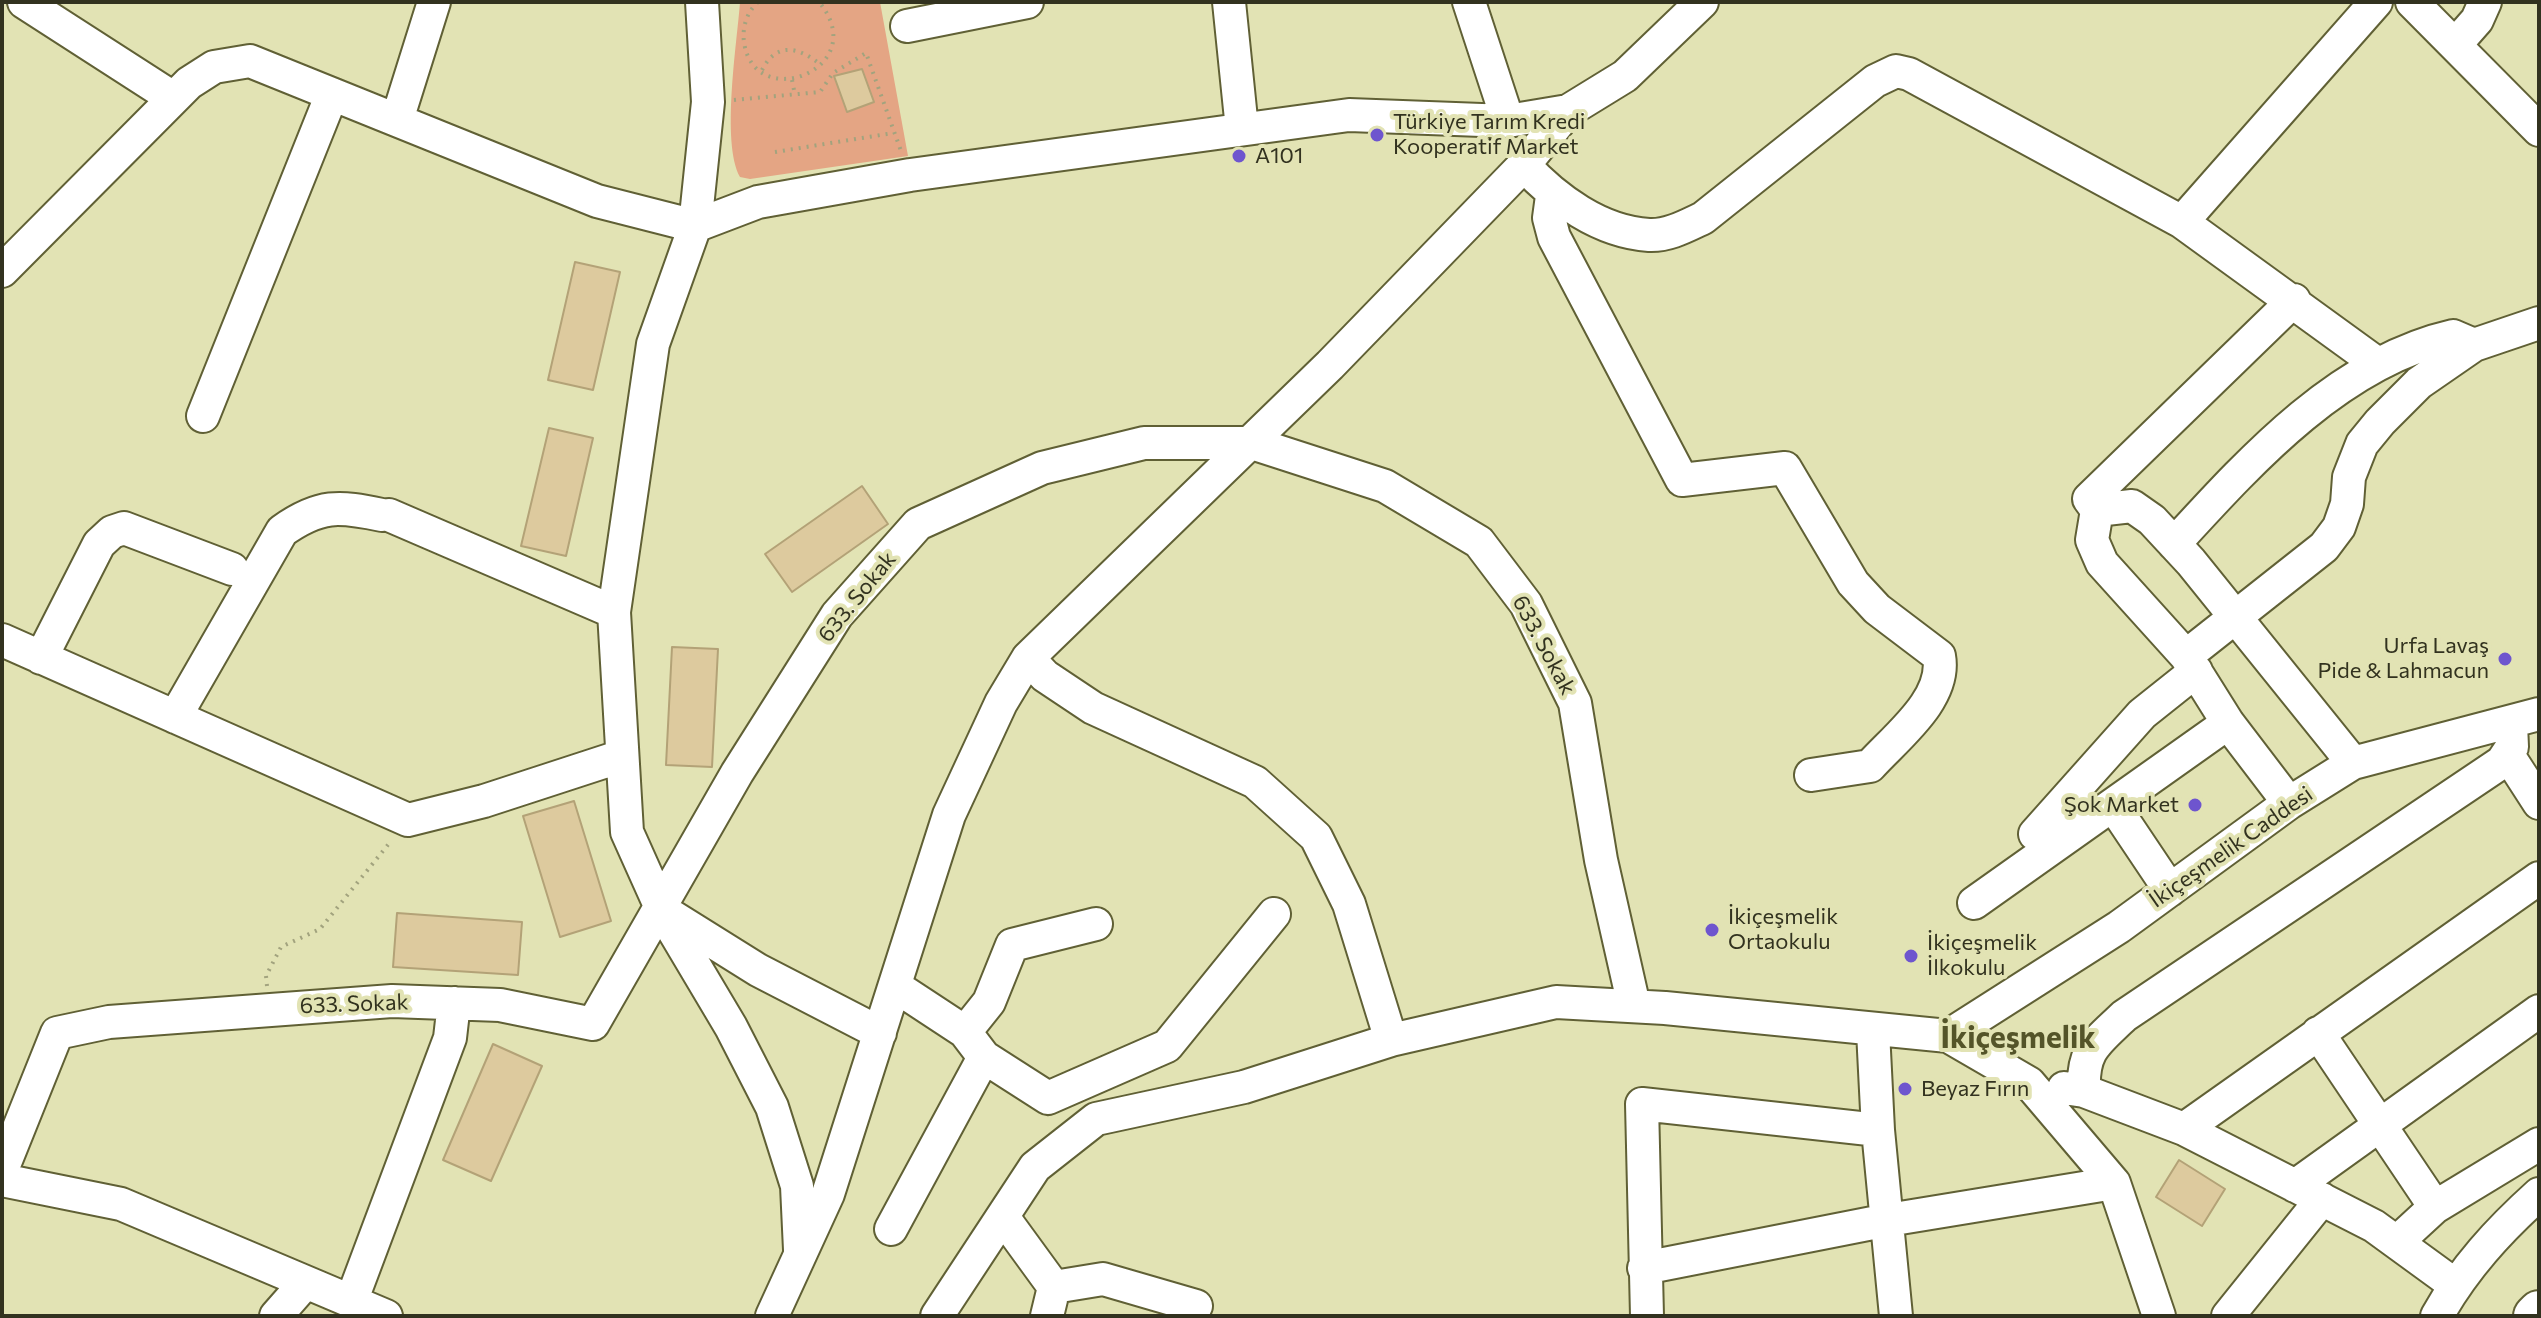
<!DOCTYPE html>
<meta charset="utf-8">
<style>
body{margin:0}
#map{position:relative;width:2541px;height:1318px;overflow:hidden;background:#e2e3b4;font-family:Commissioner,sans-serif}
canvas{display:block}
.frame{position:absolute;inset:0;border:4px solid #32321f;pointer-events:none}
</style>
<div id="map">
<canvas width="2541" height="1318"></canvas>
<div class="frame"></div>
</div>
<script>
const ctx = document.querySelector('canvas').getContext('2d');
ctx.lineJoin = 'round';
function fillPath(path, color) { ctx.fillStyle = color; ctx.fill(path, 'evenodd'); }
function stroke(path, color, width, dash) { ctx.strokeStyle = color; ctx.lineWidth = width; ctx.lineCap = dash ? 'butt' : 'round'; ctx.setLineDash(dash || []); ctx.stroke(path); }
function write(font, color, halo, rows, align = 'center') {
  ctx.font = font + ' Commissioner,sans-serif'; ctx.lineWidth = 8; ctx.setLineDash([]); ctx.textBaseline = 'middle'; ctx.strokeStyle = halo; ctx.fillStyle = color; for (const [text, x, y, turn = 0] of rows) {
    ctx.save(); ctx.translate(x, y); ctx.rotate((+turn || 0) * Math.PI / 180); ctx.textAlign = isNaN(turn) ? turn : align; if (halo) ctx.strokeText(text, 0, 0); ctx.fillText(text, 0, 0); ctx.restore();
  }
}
fillPath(new Path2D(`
 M740 2H880L908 156 750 179 740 177C721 142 737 44 740 2Z`), '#e4a584');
const building = new Path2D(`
 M862 69 874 102 847 112 834 76Z
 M575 262 620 272 593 390 548 380Z
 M549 428 593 438 566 556 521 546Z
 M862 486 888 524 792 592 765 554Z
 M672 647 718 649 712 767 666 765Z
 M574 801 611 921 560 937 523 816Z
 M397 913 522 922 518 975 393 967Z
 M493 1044 542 1066 491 1181 443 1160Z
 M2179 1160 2225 1189 2202 1226 2156 1197Z`);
fillPath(building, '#ddca9e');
stroke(building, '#b3a277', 2);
const minor = new Path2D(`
 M24 2 173 98
 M702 2 708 102 695 226 758 202 910 175 1349 115 1508 121 1568 111 1625 76 1702 2
 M1229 2 1242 129
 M1469 2 1508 121
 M2412 2 2539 130
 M907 26 1027 2
 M2455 45 2477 20 2485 2
 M397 120 434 2
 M1524 165C1555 199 1600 232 1649 235 1668 236 1686 226 1703 218L1875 81 1896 71 1909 74 2182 222 2375 362
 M1552 196 1549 218 1554 237 1682 480 1785 468 1853 583 1877 609 1939 656C1947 699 1896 737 1870 766L1811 775
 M2182 222 2376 2
 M2 271 189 83 214 67 250 61 597 201 695 226 653 344 614 612 627 832 662 910 758 970 880 1033
 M2294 300 2089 499 2097 510 2132 506 2152 520 2191 562 2353 763
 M203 416 332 94
 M2097 510 2092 540 2102 563 2186 656 2228 723 2289 803
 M389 515 614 612
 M2174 544C2251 460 2339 362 2453 336L2474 345
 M2 640 408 820 484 801 622 756
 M2186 656 2324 547 2339 527 2347 504 2349 477 2362 444 2380 422 2419 383 2474 345 2539 323
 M41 658 99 544 112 532 124 528 232 569
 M175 717 282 531C320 504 339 506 382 515
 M2508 755 2539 803
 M2113 805 2170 890
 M2035 834 2142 714 2196 671
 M1974 903 2228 723
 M665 916 731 1027 772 1107 797 1186 800 1250
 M895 986 965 1032 984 1057 1048 1098 1167 1046 1274 914
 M1873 1031 1878 1130 1896 1316
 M965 1032 989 1002 1012 945 1096 924
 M2318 1033 2435 1207
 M1948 1036 2119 927 2289 803 2353 763 2539 714
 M1391 1040 1349 904 1316 837 1255 782 1093 708 1045 676 1028 658 1330 365 1524 165 1568 111
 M2064 1088 2084 1091 2184 1129 2374 1226 2455 1285
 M2084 1091C2082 1050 2096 1043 2124 1016L2502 762 2512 747 2511 724
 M2184 1129 2539 878
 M2 1170 57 1033 109 1022 392 1001 500 1005 593 1024 737 773 837 615 918 524 1042 468 1144 443H1252L1385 486 1479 542 1526 604 1575 703 1601 860 1634 1006
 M2 1180 121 1204 386 1316
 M2295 1186 2539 1011
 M1003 1217 1054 1287 1047 1316
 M891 1229 984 1057
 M2397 1242 2435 1207 2539 1144
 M1644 1268 1888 1220 2114 1183
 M1054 1287 1103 1279 1196 1306
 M351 1302 450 1038 454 1003
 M276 1316 305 1283
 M772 1316 828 1194 949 815 1001 703 1028 658
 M937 1316 1035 1167 1096 1119 1244 1087 1391 1040 1556 1002 1665 1008 1948 1036 2029 1083 2114 1183 2159 1316
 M1647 1316 1642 1104 1878 1130
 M2228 1316 2322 1199
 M2437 1316C2464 1268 2498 1231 2539 1194`);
const major = new Path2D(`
 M2535 1316 2539 1312`);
stroke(minor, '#606035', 36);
stroke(major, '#606035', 46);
stroke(new Path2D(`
 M758 2C747 12 742 27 744 42 754 115 874 68 819 2
 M762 70C777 41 799 47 821 65
 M792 80 795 95
 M734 100 820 92 833 73 866 53 901 151
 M775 152 893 133
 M267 986 266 976 281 947 320 929 391 841`), '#a2a37e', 4, [2, 6]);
stroke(minor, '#fff', 32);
stroke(major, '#fff', 42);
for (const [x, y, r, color] of [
 [1377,135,8,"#6e55ce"],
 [1239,156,8,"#6e55ce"],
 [2505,659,8,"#6e55ce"],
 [2195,805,8,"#6e55ce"],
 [1712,930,8,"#6e55ce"],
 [1911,956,8,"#6e55ce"],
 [1905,1089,8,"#6e55ce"]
]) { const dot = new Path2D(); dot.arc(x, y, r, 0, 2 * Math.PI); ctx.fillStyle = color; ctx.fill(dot); stroke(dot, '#e2e3b4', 3); }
write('22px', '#32321f', '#e2e3b4', [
 ["Türkiye Tarım Kredi",1393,122],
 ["Kooperatif Market",1393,147],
 ["A101",1255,156],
 ["Urfa Lavaş",2489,646,"right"],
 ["Pide & Lahmacun",2489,671,"right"],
 ["Şok Market",2179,805,"right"],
 ["İkiçeşmelik",1728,917],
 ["Ortaokulu",1728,942],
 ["İkiçeşmelik",1927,943],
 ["İlkokulu",1927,968],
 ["Beyaz Fırın",1921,1089]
], 'left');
write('22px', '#32321f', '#e2e3b4', [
 ["633. Sokak",857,597,-51],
 ["633. Sokak",1544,645,62],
 ["İkiçeşmelik Caddesi",2231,847,-35],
 ["633. Sokak",354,1004,-2]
]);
write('bold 30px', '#545429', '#e2e3b4', [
 ["İkiçeşmelik",2018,1038]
]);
</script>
